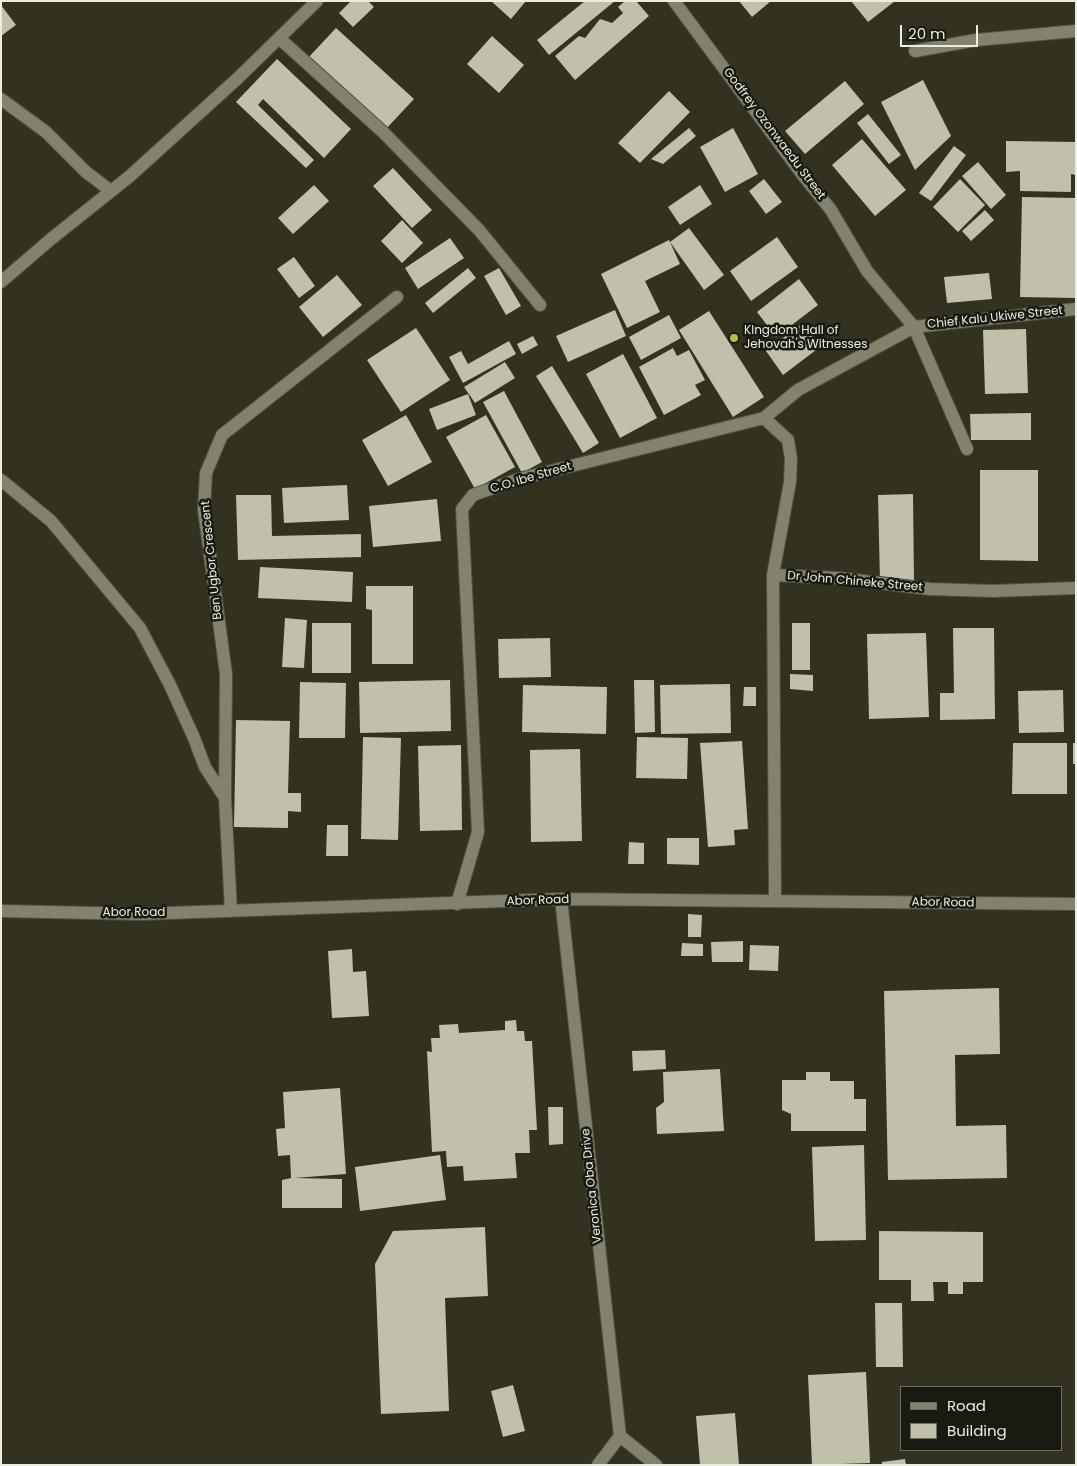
<!DOCTYPE html>
<style>
body{margin:0}
#map{position:relative;width:1077px;height:1466px;overflow:hidden;background:#333220;font-family:Poppins,sans-serif}
canvas{display:block}
.frame{position:absolute;inset:0;border:2px solid #ecece1;pointer-events:none}
.legend{position:absolute;left:900px;top:1386px;width:162px;height:65px;box-sizing:border-box;background:#1a1a12;border:1px solid #6e6e65;margin:0;padding:6px 9px;list-style:none;font-size:15px;color:#ecece1}
.legend li{display:flex;align-items:center;gap:10px;height:25px}
.legend b{width:25px;border:1px solid #6e6e65}
.scale{position:absolute;left:900px;top:25px;width:78px;height:22px;box-sizing:border-box;border:2px solid #ecece1;border-top:0;padding-left:6px;font-size:15px;line-height:18px;white-space:nowrap;color:#ecece1;-webkit-text-stroke:4px #1a1a12;paint-order:stroke}
</style>
<div id="map">
<canvas width="1077" height="1466"></canvas>
<div class="frame"></div>
<ul class="legend">
<li><b style="height:6px;background:#83826e"></b>Road</li>
<li><b style="height:14px;background:#c1c0aa"></b>Building</li>
</ul>
<div class="scale">20 m</div>
</div>
<script>
const ctx = document.querySelector('canvas').getContext('2d');
ctx.lineJoin = 'round';
function fillPath(path, color) { ctx.fillStyle = color; ctx.fill(path, 'evenodd'); }
function stroke(path, color, width, dash) { ctx.strokeStyle = color; ctx.lineWidth = width; ctx.lineCap = dash ? 'butt' : 'round'; ctx.setLineDash(dash || []); ctx.stroke(path); }
function write(font, color, halo, rows, align = 'center') {
  ctx.font = font + ' Poppins,sans-serif'; ctx.lineWidth = 5; ctx.setLineDash([]); ctx.textBaseline = 'middle'; ctx.strokeStyle = halo; ctx.fillStyle = color; for (const [text, x, y, turn = 0] of rows) {
    ctx.save(); ctx.translate(x, y); ctx.rotate((+turn || 0) * Math.PI / 180); ctx.textAlign = isNaN(turn) ? turn : align; if (halo) ctx.strokeText(text, 0, 0); ctx.fillText(text, 0, 0); ctx.restore();
  }
}
fillPath(new Path2D(`
 M351 1H368L374 7 353 27 339 13Z
 M491 1H526L511 19Z
 M585 1H615L549 55 537 40Z
 M625 1H636L649 16 575 80 555 56 579 36 585 38 600 19 612 23 623 13 618 7Z
 M739 1H771L752 17Z
 M851 1H895L868 22Z
 M1 5 16 25 1 36Z
 M336 28 414 99 385 130 307 59Z
 M492 36 524 65 499 93 467 64Z
 M277 59 351 129 324 158 263 99 258 105 314 160 306 168 236 102Z
 M923 80 951 136 915 170 881 102Z
 M845 81 864 104 805 154 785 131Z
 M669 91 690 112 640 163 618 143Z
 M868 114 901 155 889 164 857 123Z
 M689 128 696 136 663 164 651 159Z
 M733 128 758 174 725 192 700 147Z
 M862 139 906 190 875 216 832 165Z
 M1006 141 1076 142V175L1071 174V192L1020 191V171L1006 172Z
 M954 146 966 155 931 201 919 193Z
 M978 162 1006 195 991 209 962 176Z
 M393 168 432 210 412 228 373 186Z
 M764 179 782 202 766 214 749 191Z
 M960 179 985 205 958 232 933 207Z
 M314 185 329 201 293 234 278 218Z
 M700 185 712 204 680 225 668 207Z
 M1022 197 1076 198 1075 298 1020 297Z
 M985 210 994 220 971 241 962 231Z
 M402 220 423 243 402 263 381 241Z
 M689 228 724 275 704 290 670 242 680 264 645 281 660 312 627 328 601 274 669 240 670 242Z
 M777 237 798 267 751 301 730 271Z
 M450 238 464 258 418 289 405 268Z
 M294 257 315 286 299 298 277 269Z
 M468 268 476 278 433 313 425 303Z
 M499 268 521 306 506 315 484 276Z
 M989 273 992 299 947 303 944 277Z
 M337 275 362 305 323 337 299 307Z
 M799 279 818 305 776 337 757 312Z
 M615 310 626 336 568 362 556 336Z
 M709 311 764 397 733 417 679 330Z
 M669 315 681 338 641 360 629 337Z
 M803 323 820 347 783 375 766 351Z
 M416 328 450 380 401 412 367 360Z
 M1026 329 1028 393 985 394 983 330Z
 M533 336 538 345 522 354 517 344Z
 M509 341 516 354 463 383 449 357 461 351 468 364Z
 M673 348 677 356 689 350 705 380 695 385 701 395 664 415 639 367Z
 M623 354 657 418 620 438 586 374Z
 M505 362 515 378 475 403 464 387Z
 M552 366 599 443 583 453 536 376Z
 M504 391 542 462 522 473 483 402Z
 M468 394 476 415 437 430 429 409Z
 M1031 413V440H971L970 414Z
 M406 415 432 462 388 486 362 440Z
 M486 415 515 467 475 489 446 437Z
 M980 470H1038V561L980 560Z
 M347 485 349 520 284 523 282 488Z
 M913 494 914 581 880 582 878 495Z
 M236 495H271L272 536 361 534V557L238 560Z
 M437 499 441 541 373 547 369 506Z
 M260 567 353 572 352 602 258 598Z
 M366 586H413V664H372V610L366 609Z
 M285 618 307 620 304 668 282 667Z
 M312 623H351V673H312Z
 M792 623H810V670H792Z
 M953 628H994L995 719 940 720V693H954Z
 M926 633 929 717 869 719 867 634Z
 M550 638 551 677 499 678 498 639Z
 M790 674 813 675V691L790 689Z
 M450 680 451 731 360 733 359 682Z
 M634 680H654L655 732 635 733Z
 M300 682 346 683 345 738H299Z
 M730 684 731 733 661 734 660 685Z
 M523 685 607 687 606 734 522 732Z
 M744 687H756V706H743Z
 M1063 690 1064 732 1019 733 1018 691Z
 M236 720 290 721 288 793H301V812L288 811V828L234 827Z
 M363 737 401 738 398 840 361 839Z
 M637 737 688 738 687 779 636 778Z
 M742 741 748 829 734 830 735 845 708 847 700 743Z
 M1013 743H1067V794H1012Z
 M1073 743H1076V764H1073Z
 M461 745 462 830 420 831 418 746Z
 M580 749 582 841 531 842 530 750Z
 M327 825H348V856H326Z
 M667 838H699V865L667 864Z
 M629 842 644 843V864H628Z
 M688 914 702 915 701 937H688Z
 M743 941V962H712L711 942Z
 M682 943 703 944V956H681Z
 M750 945 779 946 778 971 749 970Z
 M352 949 353 972 366 971 369 1016 332 1018 328 951Z
 M999 988 1000 1054 955 1055 956 1126 1006 1125 1007 1178 888 1180 884 991Z
 M516 1020 517 1031H524L525 1041H532L537 1130H529L530 1153H515L517 1178 464 1181 463 1166 447 1167 446 1151 432 1152 427 1051 432 1052 431 1038H440L439 1025 458 1024 459 1033 505 1030V1021Z
 M665 1050 666 1069 633 1071 632 1051Z
 M720 1069 724 1131 657 1134 656 1108 664 1102 663 1072Z
 M806 1072H830V1081H854V1099H866V1131H791V1114L782 1110V1080H806Z
 M340 1088 346 1174 294 1178 342 1179V1208H282V1180L291 1178 290 1155 278 1156 276 1129 285 1128 283 1092Z
 M548 1107H563V1144L549 1145Z
 M864 1145 866 1240 815 1241 812 1147Z
 M440 1155 446 1200 360 1211 355 1167Z
 M485 1227 488 1296 445 1298 449 1411 381 1414 375 1264 393 1231Z
 M879 1231 983 1232V1282H963V1294H948V1282H933L934 1301H911V1280H879Z
 M875 1303H902L903 1367H876Z
 M866 1372 870 1463 812 1465 808 1375Z
 M513 1385 525 1431 503 1437 491 1391Z
 M735 1413 739 1465H700L696 1416Z
 M905 1459 906 1465H882V1462Z`), '#c1c0aa');
const minor = new Path2D(`
 M674 1 802 174 831 210 867 271 914 327 967 449
 M279 38 384 133 479 230 540 305
 M915 51 976 40 1076 31
 M1 99 46 132 86 172 111 191
 M1 282 51 239 130 176 238 78 317 1
 M764 418 788 440 791 459 790 482 773 575 838 578 930 589 993 591 1076 588
 M1 480 51 521 140 628 170 685 194 738 205 767 225 798
 M773 575 775 901
 M561 899 620 1436 598 1465
 M457 904 478 832 462 509 473 495 519 479 764 418 798 390 914 327 1076 309
 M1 911 141 914 561 899 1076 904
 M231 911 225 798 226 674 204 510 206 473 222 435 397 297
 M620 1436 656 1465`);
stroke(minor, '#515141', 14);
stroke(minor, '#83826e', 12);
for (const [x, y, r, color] of [
 [734,338,5,"#c3bd3e"]
]) { const dot = new Path2D(); dot.arc(x, y, r, 0, 2 * Math.PI); ctx.fillStyle = color; ctx.fill(dot); stroke(dot, '#1a1a12', 2); }
write('12px', '#ecece1', '#1a1a12', [
 ["Godfrey Ozonwaedu Street",774,134,53],
 ["Chief Kalu Ukiwe Street",995,318,-6],
 ["C.O. Ibe Street",531,478,-16],
 ["Ben Ugbor Crescent",212,560,-96],
 ["Dr John Chineke Street",855,582,5],
 ["Abor Road",538,901,-2],
 ["Abor Road",943,903,1],
 ["Abor Road",134,913],
 ["Veronica Oba Drive",592,1186,-96]
]);
write('12px', '#ecece1', '#1a1a12', [
 ["KIngdom Hall of",744,331],
 ["Jehovah's Witnesses",744,345]
], 'left');
</script>
